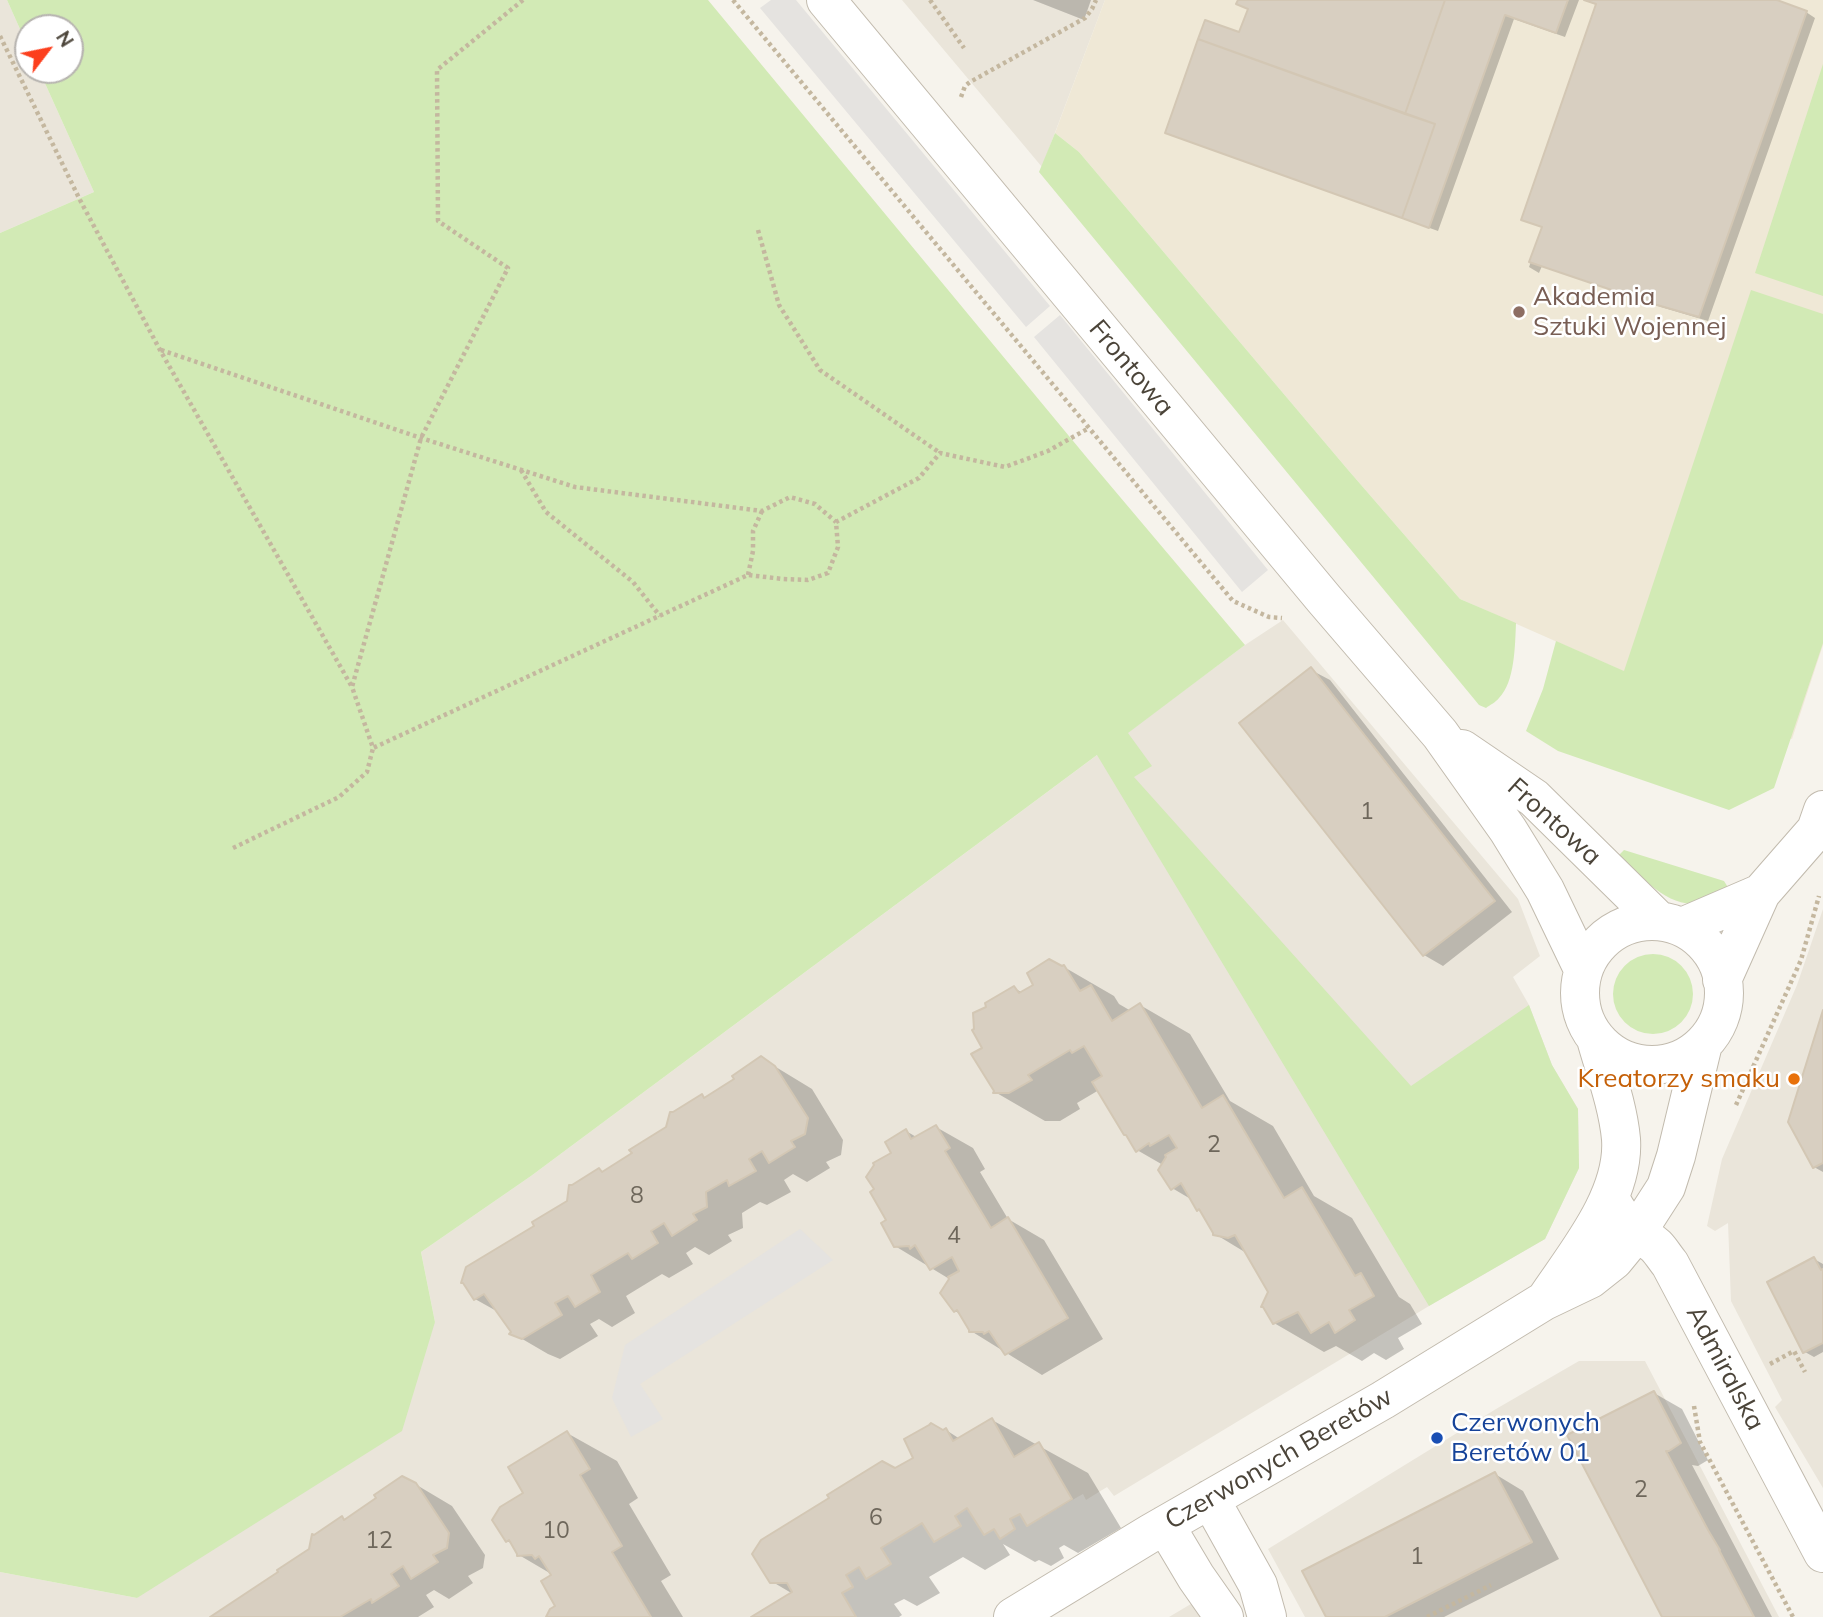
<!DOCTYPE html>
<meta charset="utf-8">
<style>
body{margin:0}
#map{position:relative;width:1823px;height:1617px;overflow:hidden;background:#f6f3ec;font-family:Mulish,sans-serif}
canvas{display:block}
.north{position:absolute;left:14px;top:14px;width:70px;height:70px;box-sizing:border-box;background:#fff;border:2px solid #b7b4b0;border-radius:50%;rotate:58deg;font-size:19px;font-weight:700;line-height:28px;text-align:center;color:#4b4439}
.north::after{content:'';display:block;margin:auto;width:24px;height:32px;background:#fc3f1d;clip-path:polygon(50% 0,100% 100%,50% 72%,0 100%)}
</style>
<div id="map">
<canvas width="1823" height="1617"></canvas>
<div class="north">N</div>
</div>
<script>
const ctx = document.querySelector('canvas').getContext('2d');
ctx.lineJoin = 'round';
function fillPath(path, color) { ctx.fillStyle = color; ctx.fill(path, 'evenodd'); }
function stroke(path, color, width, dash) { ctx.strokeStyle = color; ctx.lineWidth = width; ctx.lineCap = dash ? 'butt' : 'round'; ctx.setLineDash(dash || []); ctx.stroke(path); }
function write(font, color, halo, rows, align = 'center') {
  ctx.font = font + ' Mulish,sans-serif'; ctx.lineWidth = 5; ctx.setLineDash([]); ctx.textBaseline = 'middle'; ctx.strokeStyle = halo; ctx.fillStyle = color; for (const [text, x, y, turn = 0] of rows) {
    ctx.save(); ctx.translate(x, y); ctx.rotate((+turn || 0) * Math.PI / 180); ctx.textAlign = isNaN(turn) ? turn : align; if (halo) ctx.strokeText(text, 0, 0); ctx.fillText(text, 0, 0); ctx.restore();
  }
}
fillPath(new Path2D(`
 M0 0H7L28 47V70H39L94 192 0 233Z
 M902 0H1105L1042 167 954 62Z
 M1283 620 1518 899 1540 956 1513 977 1529 1005 1552 1065 1578 1109 1579 1168 1545 1239 1429 1306 1114 1496 1107 1487 1086 1500 1083 1494 1027 1526 1020 1514 1010 1520 1015 1529 1000 1539 994 1529 984 1535 967 1508 955 1516 961 1526 934 1542 922 1523 881 1548 891 1564 866 1579 859 1568 846 1575 853 1587 843 1593 856 1617H0V1572L137 1598 435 1322 421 1252 531 1176 1245 645Z
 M1823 909V1488L1775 1407 1782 1400 1731 1301 1728 1223 1715 1231 1707 1226 1722 1159 1797 985Z
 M1579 1361H1645L1779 1617H1305L1268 1549 1496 1409Z
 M1196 1601 1206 1617H1169Z`), '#eae5da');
fillPath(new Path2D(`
 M1105 0H1823V645L1792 739 1623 671 1460 599 1349 471 1079 152 1055 133Z`), '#efe8d6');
fillPath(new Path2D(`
 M7 0H708L1088 459 1245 645 1128 733 1152 766 1134 777 1411 1086 1529 1005 1552 1065 1578 1109 1579 1168 1545 1239 1429 1306 1097 755 531 1176 421 1252 435 1322 402 1431 137 1598 0 1572V233L94 192 39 70H70V28H28V47Z
 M1823 64V296L1755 273Z
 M1055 133 1079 152 1349 471 1460 599 1516 623C1515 645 1515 682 1499 698 1496 702 1490 705 1486 708L1479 705 1039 172Z
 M1751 290 1823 314V643L1774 788 1729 810 1558 751 1526 731 1543 689 1556 641 1624 671Z
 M1624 850 1724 881 1729 889C1720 893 1708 901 1698 903 1668 909 1638 873 1618 856Z
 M1613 994a40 40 0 1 1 80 0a40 40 0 1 1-80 0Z`), '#d2eab5');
fillPath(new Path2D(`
 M771 0H796L1050 306 1026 327 760 8Z
 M1060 315 1268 570 1242 592 1034 337Z
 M800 1229 833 1260 640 1384 663 1419 631 1437 612 1398 625 1345Z`), '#e5e3e0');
fillPath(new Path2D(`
 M1033 0H1091L1084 20Z
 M1240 0H1579L1565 37 1514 19 1438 231 1176 137 1167 132 1240 35 1250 9Z
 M1583 0H1772L1806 12 1815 18 1708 321 1661 307 1542 266 1539 273 1529 267 1543 228 1523 219 1597 5Z
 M1311 670 1330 680 1512 912 1443 966 1424 955Z
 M1064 967 1114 996 1119 1004 1131 1011 1140 1005 1190 1034 1230 1101 1273 1126 1314 1196 1352 1218 1399 1297 1410 1304 1422 1324 1398 1338 1404 1349 1386 1360 1374 1353 1362 1361 1336 1346 1324 1352 1274 1323 1270 1292 1248 1254 1215 1234 1203 1212 1199 1209 1194 1201 1172 1188 1163 1165 1137 1150 1099 1090 1077 1103 1080 1109 1060 1121H1045L995 1092 984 1048 988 1008 1014 988 1023 993Z
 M1823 1016V1172L1814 1167Z
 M761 1058 812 1089 843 1140 841 1155 826 1162 830 1168 807 1182 793 1174 784 1180 791 1192 767 1205 760 1202 742 1213 743 1228 728 1235 732 1241 709 1255 695 1247 686 1253 693 1264 669 1278 662 1274 626 1296 635 1313 612 1327 599 1319 590 1324 598 1336 560 1359 548 1354 512 1333 500 1313 475 1299 536 1227 569 1202 599 1170 604 1173 667 1128 702 1096 707 1099 737 1080Z
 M936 1127 973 1148 985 1169 980 1172 1008 1219 1044 1240 1103 1339 1042 1375 971 1331 962 1315 955 1311 951 1280 895 1246 888 1221 877 1190 906 1131 918 1138Z
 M1814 1259 1823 1264V1352L1814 1357 1805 1352Z
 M1654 1393 1682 1409 1708 1460 1698 1466 1692 1465 1772 1617H1664Z
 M992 1420 1088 1473 1121 1528 1078 1553 1064 1545 1059 1548 1064 1558 1051 1566 1039 1560 1035 1562 1003 1544 1010 1555 985 1570 963 1557 929 1577 940 1593 917 1606 904 1599 894 1604 902 1615 899 1617H754L793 1594 771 1581 895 1470 915 1459 943 1432 946 1430 960 1439Z
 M567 1433 617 1461 638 1498 629 1504 671 1575 661 1581 683 1617H548L557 1606 553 1575 519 1555 513 1544 507 1541 525 1493Z
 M1495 1474 1523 1491 1559 1559 1444 1617H1328Z
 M415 1484 452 1506 485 1555 483 1568 468 1576 473 1583 449 1599 434 1590 426 1595 434 1607 418 1617H212L310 1550 342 1518 347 1520Z`), '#0003');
const building = new Path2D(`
 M1238 0H1445L1405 114 1198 39 1205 20 1239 32 1248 9 1236 4Z
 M1445 0H1568L1556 33 1505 15 1429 228 1402 218 1435 124 1405 114Z
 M1584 0H1777L1807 11 1699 317 1650 303 1529 262 1542 227 1521 220 1596 4Z
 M1198 39 1435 124 1402 218 1165 133Z
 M1311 667 1495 901 1423 956 1239 723Z
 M1049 959 1062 966 1064 965 1080 991 1091 985 1112 1021 1140 1003 1202 1108 1223 1095 1284 1198 1302 1187 1355 1276 1361 1273 1374 1296 1349 1310 1355 1320 1335 1333 1329 1322 1311 1333 1298 1312 1273 1324 1263 1307H1261L1268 1292 1235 1235 1228 1238 1213 1235V1233L1199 1209 1197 1211 1181 1183 1171 1190 1158 1170 1166 1157 1165 1155 1177 1148 1169 1135 1150 1146 1149 1143 1136 1152 1126 1135H1124L1092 1082 1102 1076 1084 1046 1072 1053 1070 1050 1028 1075 1032 1080 1009 1093H993L994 1091 971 1054 982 1048 972 1030 974 1029 973 1013 986 1007 985 1003 1014 986 1019 993 1033 985 1027 973Z
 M1823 1010V1163L1813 1168 1788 1122Z
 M761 1056 775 1066 808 1118 805 1134 791 1141 795 1147 769 1163 762 1151 749 1159 756 1171 729 1186 727 1180 706 1192 707 1207 693 1214 697 1220 672 1236 664 1223 651 1231 658 1243 632 1259 628 1253 591 1275 600 1292 575 1307 568 1296 555 1303 562 1315 522 1339 509 1334 511 1332 484 1294 474 1300 463 1283H461L466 1267 534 1226 532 1222 567 1201 569 1185H572L599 1168 602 1172 632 1153 629 1150 666 1127 670 1112H673L702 1094 704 1098 734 1079 732 1076Z
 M936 1125 950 1148 945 1151 991 1228 1008 1217 1068 1318 1005 1355 989 1331 984 1334 983 1332H969V1330L957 1310 954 1312 940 1293 949 1279 948 1277 959 1271 952 1257 930 1270 915 1245 910 1249 909 1246 894 1247 881 1223 886 1220 870 1192 874 1189 866 1177 874 1165 873 1163 891 1153 885 1142 906 1129 911 1139Z
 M1814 1257 1821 1270 1823 1269V1343L1803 1353 1767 1282Z
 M1654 1391 1681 1443 1669 1451H1666L1708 1530 1720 1550H1719L1754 1617H1662L1567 1435Z
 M992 1418 1014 1457 1039 1442 1072 1499 1027 1526 1020 1514 1010 1519 1015 1529 1000 1539 994 1529 984 1535 967 1508 955 1516 961 1526 934 1542 922 1523 881 1548 891 1564 866 1579 859 1567 846 1575 853 1587 842 1593 856 1617H751L792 1592 787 1583H770L752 1554 761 1540 829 1498 827 1495 882 1461 895 1468 913 1458 904 1439 929 1425 931 1423 943 1430 946 1428 953 1441Z
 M567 1431 590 1469 580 1475 622 1546 612 1552 651 1617H546L550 1609 555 1606 541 1581 551 1575 539 1556 535 1559 532 1555 517 1556V1554L509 1540 506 1542 492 1520 500 1507 523 1493 508 1467Z
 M1495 1472 1532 1542 1385 1617H1326L1302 1571Z
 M402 1476 416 1483 449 1533 447 1548 433 1555 438 1562 411 1579 403 1566 391 1574 399 1586 372 1603 371 1599 340 1617H210L278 1572 277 1570 309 1549 312 1534 314 1535 342 1516 344 1520 376 1498 374 1495Z`);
fillPath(building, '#d8cfc1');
stroke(building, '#d3c7b4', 2);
const minor = new Path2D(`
 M826 0 1324 599 1440 734 1508 830 1545 890 1583 969
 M1462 749 1534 798 1659 921
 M1580 993a72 72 0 1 1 144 0a72 72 0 1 1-144 0Z
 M1682 927 1761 893
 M1722 980 1761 893 1816 830 1823 810
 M1610 1197C1620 1222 1636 1229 1656 1246 1661 1251 1665 1258 1670 1264L1823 1553
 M1546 1299C1576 1254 1625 1196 1621 1139 1618 1106 1605 1071 1596 1039
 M1210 1499 1258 1585 1267 1617
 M1165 1525 1196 1577 1224 1617
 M1013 1617 1151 1533 1383 1400 1544 1301 1590 1279 1614 1260 1637 1232 1666 1187 1676 1156 1703 1044`);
stroke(minor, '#c2bbae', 40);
stroke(new Path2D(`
 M523 0 437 70 438 221 508 268 421 438 352 687 373 748 748 575 783 579 808 580 828 573 838 547 836 522 919 478 940 453 1005 467 1048 451 1089 428
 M733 0 1233 601 1269 617 1282 618
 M930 0 964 48
 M0 36 80 200 160 350 352 687
 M961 97 965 86 970 82 1085 18 1092 9 1096 0
 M758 230 779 305 820 370 940 453
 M161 350 421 438 575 487 762 511 790 497 815 504 836 522
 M521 470 546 512 633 582 660 616
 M748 575 753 551V531L762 511
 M233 848 339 797 367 772 373 748
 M1736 1105 1801 960 1819 896
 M1770 1364 1794 1351 1805 1372
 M1694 1406 1700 1442 1793 1617
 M1427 1617 1491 1585`), '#c4b79f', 4.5, [3.5, 3.5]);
stroke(minor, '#fff', 38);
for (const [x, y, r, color] of [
 [1519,312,7,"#8d6e63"],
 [1794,1079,7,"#e8710a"],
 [1437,1438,7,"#1a4fb4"]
]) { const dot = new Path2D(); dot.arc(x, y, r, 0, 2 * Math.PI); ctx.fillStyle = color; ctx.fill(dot); stroke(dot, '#fff', 2.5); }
write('23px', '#6e675b', null, [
 ["1",1367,812],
 ["2",1214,1145],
 ["8",637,1196],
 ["4",954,1236],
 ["2",1641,1490],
 ["6",876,1518],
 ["10",556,1531],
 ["12",379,1541],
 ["1",1417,1557]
]);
write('26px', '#785e54', '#fff', [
 ["Akademia",1533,297],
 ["Sztuki Wojennej",1533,327]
], 'left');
write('26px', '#4b4439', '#fff', [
 ["Frontowa",1131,368,50],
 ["Frontowa",1554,822,42],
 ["Admiralska",1725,1368,62],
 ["Czerwonych Beretów",1279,1459,-30]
]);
write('26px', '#c56008', '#fff', [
 ["Kreatorzy smaku",1780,1079]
], 'right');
write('26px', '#164399', '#fff', [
 ["Czerwonych",1451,1423],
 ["Beretów 01",1451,1453]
], 'left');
</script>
